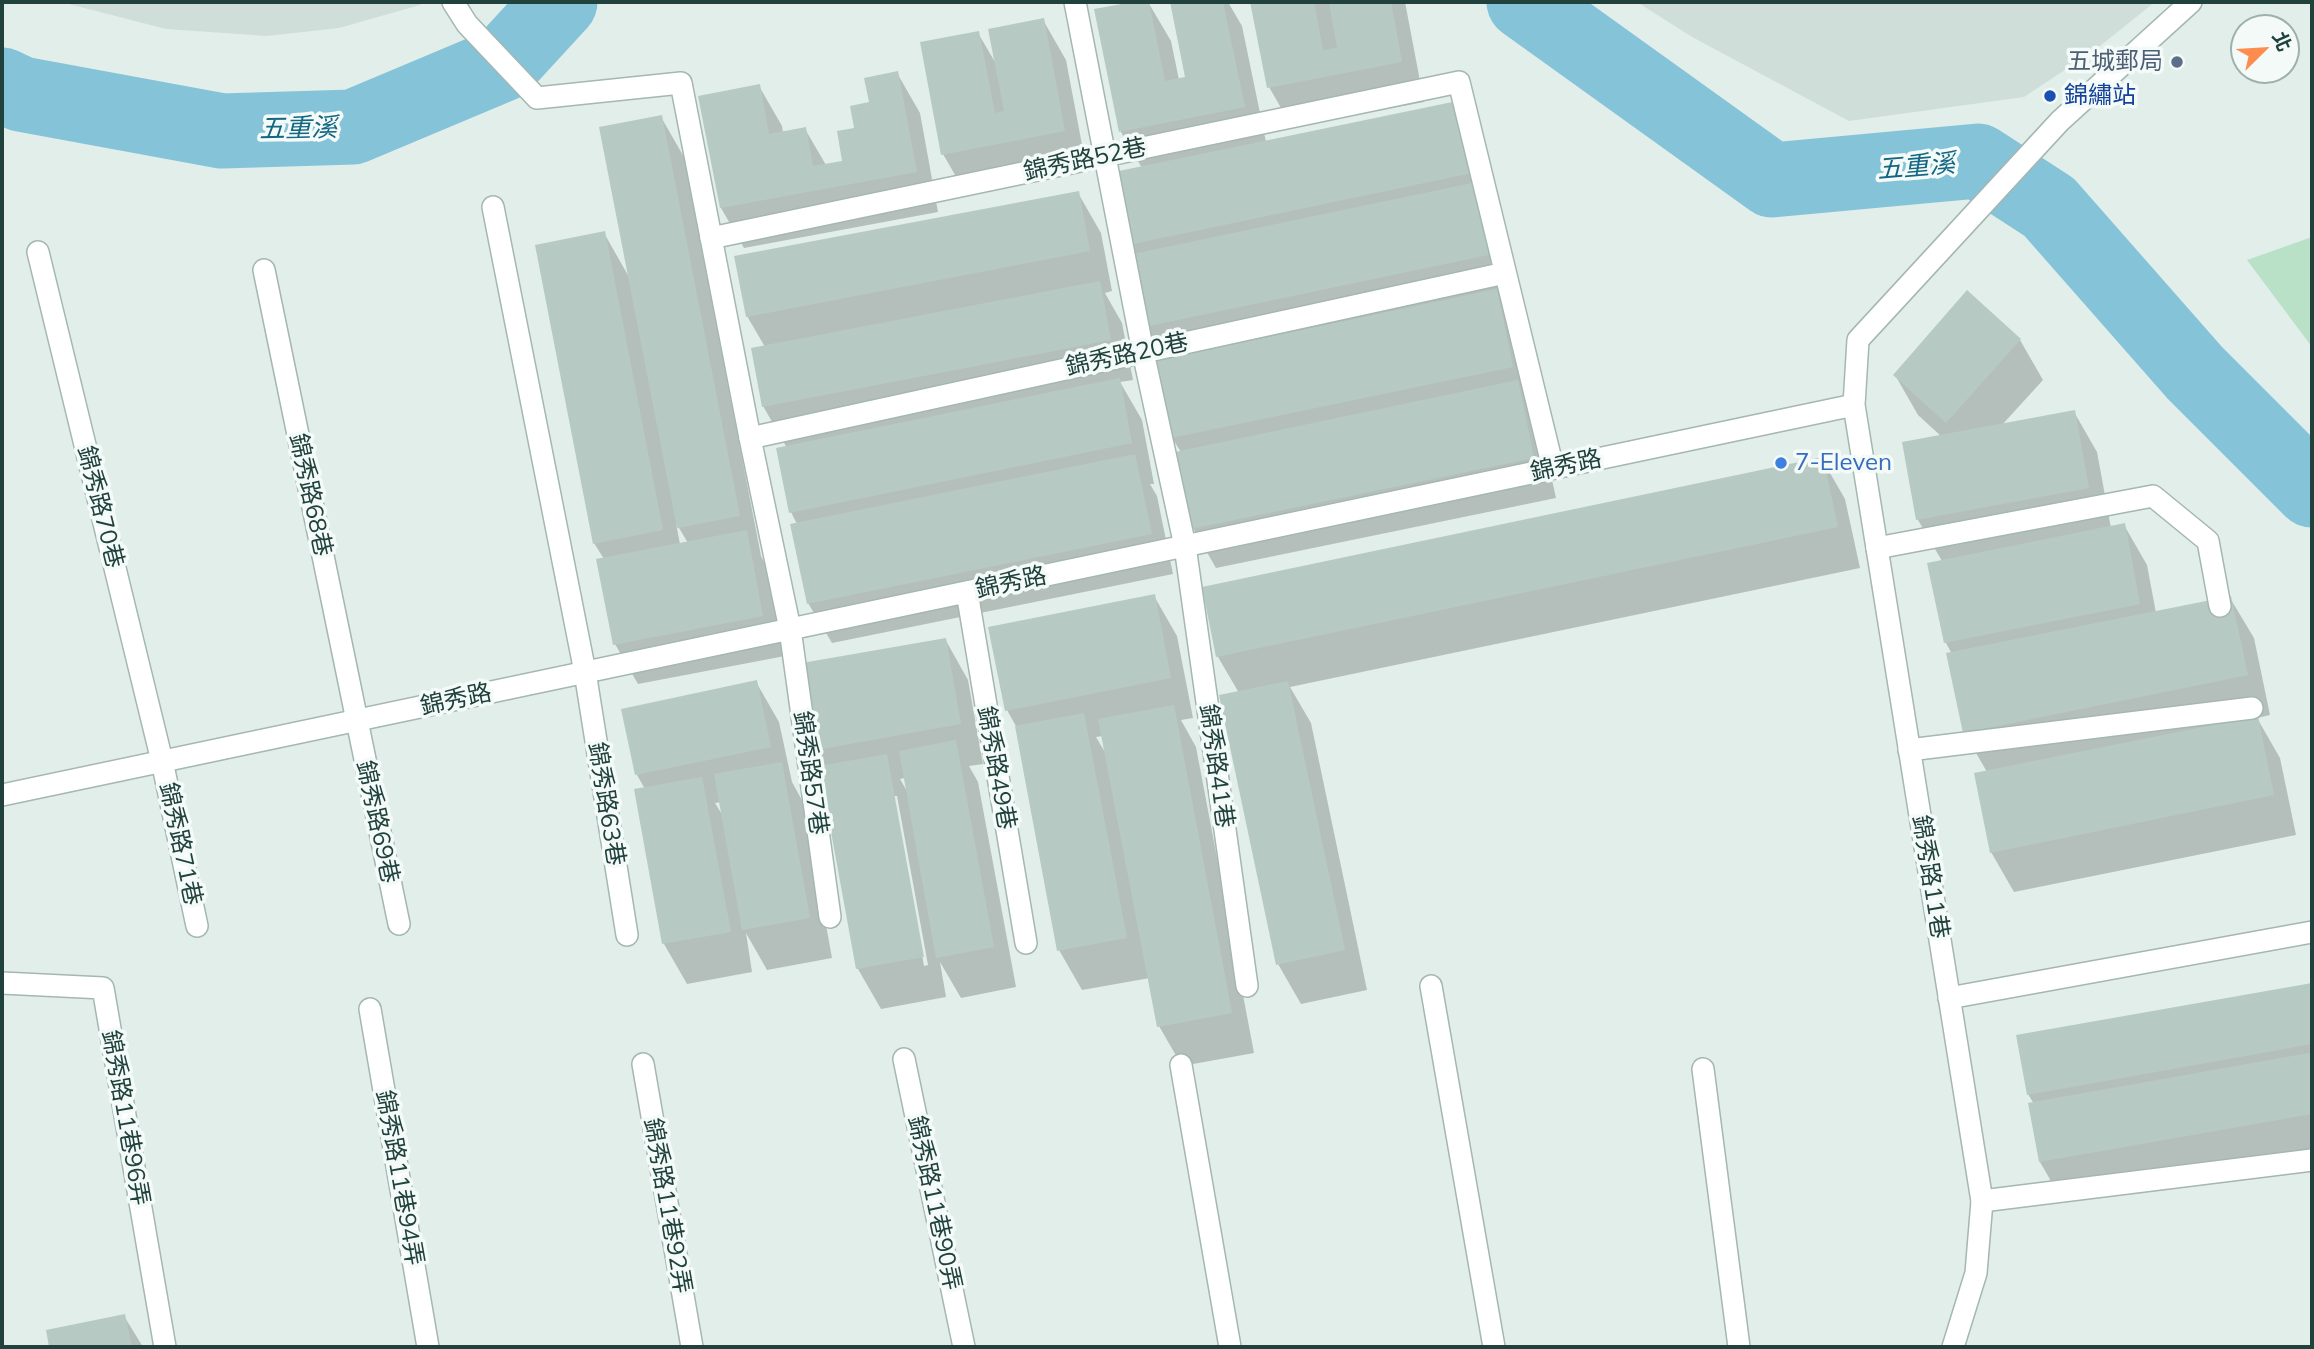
<!DOCTYPE html>
<meta charset="utf-8">
<style>
body{margin:0}
#map{position:relative;width:2314px;height:1349px;overflow:hidden;background:#e2eeea;font-family:Mulish,"Noto Sans TC",sans-serif}
canvas{display:block}
.frame{position:absolute;inset:0;border:4px solid #20413c;pointer-events:none}
.north{position:absolute;left:2230px;top:14px;width:70px;height:70px;box-sizing:border-box;background:#f3faf7;border:2px solid #9fb0ac;border-radius:50%;rotate:66deg;font-size:19px;font-weight:700;line-height:28px;text-align:center;color:#20413c}
.north::after{content:'';display:block;margin:auto;width:24px;height:32px;background:#ff8c4f;clip-path:polygon(50% 0,100% 100%,50% 72%,0 100%)}
</style>
<div id="map">
<canvas width="2314" height="1349"></canvas>
<div class="frame"></div>
<div class="north">北</div>
</div>
<script>
const ctx = document.querySelector('canvas').getContext('2d');
ctx.lineJoin = 'round';
function fillPath(path, color) { ctx.fillStyle = color; ctx.fill(path, 'evenodd'); }
function stroke(path, color, width, dash) { ctx.strokeStyle = color; ctx.lineWidth = width; ctx.lineCap = dash ? 'butt' : 'round'; ctx.setLineDash(dash || []); ctx.stroke(path); }
function write(font, color, halo, rows, align = 'center') {
  ctx.font = font + ' Mulish,"Noto Sans TC",sans-serif'; ctx.lineWidth = 7; ctx.setLineDash([]); ctx.textBaseline = 'middle'; ctx.strokeStyle = halo; ctx.fillStyle = color; for (const [text, x, y, turn = 0] of rows) {
    ctx.save(); ctx.translate(x, y); ctx.rotate((+turn || 0) * Math.PI / 180); ctx.textAlign = isNaN(turn) ? turn : align; if (halo) ctx.strokeText(text, 0, 0); ctx.fillText(text, 0, 0); ctx.restore();
  }
}
fillPath(new Path2D(`
 M61 2H422L420 5 339 28 267 36 166 29Z
 M1637 2H2155L2095 50 2024 97 1849 121 1692 37Z`), '#d0ded9');
fillPath(new Path2D(`
 M2312 237V347L2247 260Z`), '#b9e1c8');
fillPath(new Path2D(`
 M1142 2H1148L1171 41 1179 80 1188 78 1172 2H1228L1242 26 1266 142 1461 102 1514 294 1499 297 1519 331 1556 498 1216 568 1193 528 1181 452 1172 438 1165 360 1145 326 1136 255 1130 244 1142 168 1121 132 1097 11Z
 M1252 2H1329L1330 5V2H1405L1424 102 1292 127 1269 87Z
 M1043 20 1066 60 1087 171 966 194 943 154 978 33 995 62Z
 M897 73 920 113 938 212 744 248 721 208 759 86 782 126 783 133 805 129 826 165 844 162 856 130 871 104Z
 M661 117 684 157 761 556 769 572 785 656 638 684 615 644 604 559 594 543 604 233 629 277ZM676 523 688 543 680 544Z
 M1078 193 1101 233 1112 291 1105 293 1122 323 1133 380 1120 382 1142 420 1154 484H1150L1157 496 1173 574 832 643 808 603 797 524 791 512 787 448 763 406 765 347 747 316Z
 M2020 340 2043 380 2002 425 2074 412 2097 452 2111 528 2124 525 2147 565 2156 613 2230 598 2254 638 2270 715 2257 718 2280 758 2296 835 2014 892 1991 852 1987 772 1964 732 1952 654 1946 643 1942 561 1918 520 1904 444 1942 437 1918 415 1895 375Z
 M1822 459 1845 499 1860 568 1290 687 1311 723 1367 990 1301 1004 1278 964 1239 693 1218 657 1204 588Z
 M1154 596 1177 636 1193 718 1181 720 1196 747 1254 1053 1182 1066 1159 1026 1150 978 1082 990 1059 950 1017 728 1007 710ZM1103 736 1106 754 1096 737Z
 M945 639 968 680 983 764 969 766 978 782 1016 987 961 998 940 962 946 997 881 1009 858 969 821 767H822L813 750ZM905 778 908 793 900 779ZM893 796H897L928 965 924 966Z
 M756 682 779 722 792 782 804 804 832 958 767 970 746 933 752 972 687 984 664 944 645 789 637 775ZM721 802 723 816 715 803Z
 M2312 985V1158L2063 1202 2040 1162 2030 1105 2034 1104 2028 1094 2018 1037Z
 M124 1316 143 1347H51L48 1331Z`), '#0003');
stroke(new Path2D(`
 M1524 2 1772 180 1978 161 2049 207 2195 373 2312 490
 M2 85 21 94 222 131 353 127 503 64 560 2`), '#85c3d9', 75);
fillPath(new Path2D(`
 M1133 2H1149L1165 81 1185 77 1170 2H1223L1245 107 1119 132 1094 9Z
 M1250 2H1314L1323 50 1337 48 1329 2H1391L1402 62 1267 88Z
 M1044 18 1065 131 941 155 920 42 979 31 995 113 1004 111 988 29Z
 M898 71 917 172 720 208 698 96 760 84 769 134 806 127 813 166 842 161 837 131 854 128 850 106 869 102 864 78Z
 M1462 100 1477 172 1128 245 1114 172Z
 M662 115 740 516 677 528 599 127Z
 M1477 182 1493 254 1144 327 1128 255Z
 M1079 191 1090 251 746 317 734 256Z
 M605 231 663 530 593 544 535 245Z
 M1100 281 1111 340 762 407 751 348Z
 M1497 289 1513 367 1171 438 1154 361Z
 M1967 290 2021 339 1946 423 1893 375Z
 M1120 378 1132 443 789 513 776 448Z
 M1518 380 1534 458 1191 529 1175 452Z
 M2075 410 2089 488 1916 520 1902 442Z
 M1135 454 1152 534 807 604 790 524Z
 M1823 457 1838 527 1216 657 1202 587Z
 M2125 523 2140 604 1944 643 1927 563Z
 M747 530 763 616 613 645 596 559Z
 M1155 594 1171 678 1005 711 988 627Z
 M2231 596 2248 675 1963 733 1946 653Z
 M946 638 961 724 811 751 796 664Z
 M757 680 771 747 635 775 621 709Z
 M1288 681 1345 950 1276 965 1219 695Z
 M1174 705 1232 1013 1157 1027 1098 719Z
 M1084 713 1127 938 1057 951 1015 726Z
 M2258 716 2274 795 1990 853 1974 773Z
 M956 740 994 947 936 958 899 751Z
 M887 754 924 957 856 969 819 766Z
 M782 762 810 918 742 930 714 774Z
 M702 777 731 932 662 944 634 789Z
 M2312 983V1044L2027 1095 2016 1035Z
 M2309 1053H2312V1114L2039 1162 2028 1103Z
 M125 1314 132 1347H49L46 1330Z`), '#b7c9c3');
const lane = new Path2D(`
 M1075 2 1143 352 1185 546 1247 986
 M493 207 585 672 627 935
 M711 238 1459 82 1553 468
 M38 252 162 761 197 926
 M264 270 399 924
 M750 438 1505 273
 M1877 548 2153 496 2208 541 2220 606
 M967 592 1026 943
 M1909 750 2252 708
 M1431 986 1494 1347
 M1949 998 2312 932
 M370 1009 428 1347
 M904 1059 964 1347
 M643 1064 692 1347
 M1181 1065 1230 1347
 M1703 1069 1739 1347
 M1982 1201 2312 1160`);
const street = new Path2D(`
 M453 2 467 24 537 98 681 83 750 438 790 629 830 917
 M2 795 1854 405
 M2 983 103 988 165 1347
 M1953 1347 1976 1273 1982 1201 1854 405 1858 340 2060 121 2191 2`);
stroke(lane, '#a4b7b2', 24);
stroke(street, '#a4b7b2', 24);
stroke(lane, '#fff', 21);
stroke(street, '#fff', 21);
for (const [x, y, r, color] of [
 [2177,62,7,"#5c6f8a"],
 [2050,96,7,"#1a4fb4"],
 [1781,463,7,"#3f7fe0"]
]) { const dot = new Path2D(); dot.arc(x, y, r, 0, 2 * Math.PI); ctx.fillStyle = color; ctx.fill(dot); stroke(dot, '#f3faf7', 2.5); }
write('24px', '#4e5e75', '#f3faf7', [
 ["五城郵局",2163,62]
], 'right');
write('24px', '#164399', '#f3faf7', [
 ["錦繡站",2064,96]
], 'left');
write('24px', '#20413c', '#f3faf7', [
 ["錦秀路52巷",1085,160,-12],
 ["錦秀路20巷",1127,355,-12],
 ["錦秀路",1566,466,-12],
 ["錦秀路68巷",310,495,78],
 ["錦秀路70巷",100,507,76],
 ["錦秀路",1011,583,-12],
 ["錦秀路",456,700,-12],
 ["錦秀路41巷",1216,766,82],
 ["錦秀路49巷",996,768,80],
 ["錦秀路57巷",810,773,82],
 ["錦秀路63巷",606,804,81],
 ["錦秀路69巷",377,822,78],
 ["錦秀路71巷",180,844,78],
 ["錦秀路11巷",1930,877,81],
 ["錦秀路11巷96弄",125,1118,80],
 ["錦秀路11巷94弄",399,1178,80],
 ["錦秀路11巷90弄",934,1203,78],
 ["錦秀路11巷92弄",667,1206,80]
]);
write('24px', '#366cbe', '#f3faf7', [
 ["7-Eleven",1795,463]
], 'left');
write('italic 26px', '#136684', '#f3faf7', [
 ["五重溪",298,129,-1],
 ["五重溪",1916,167,-5]
]);
</script>
